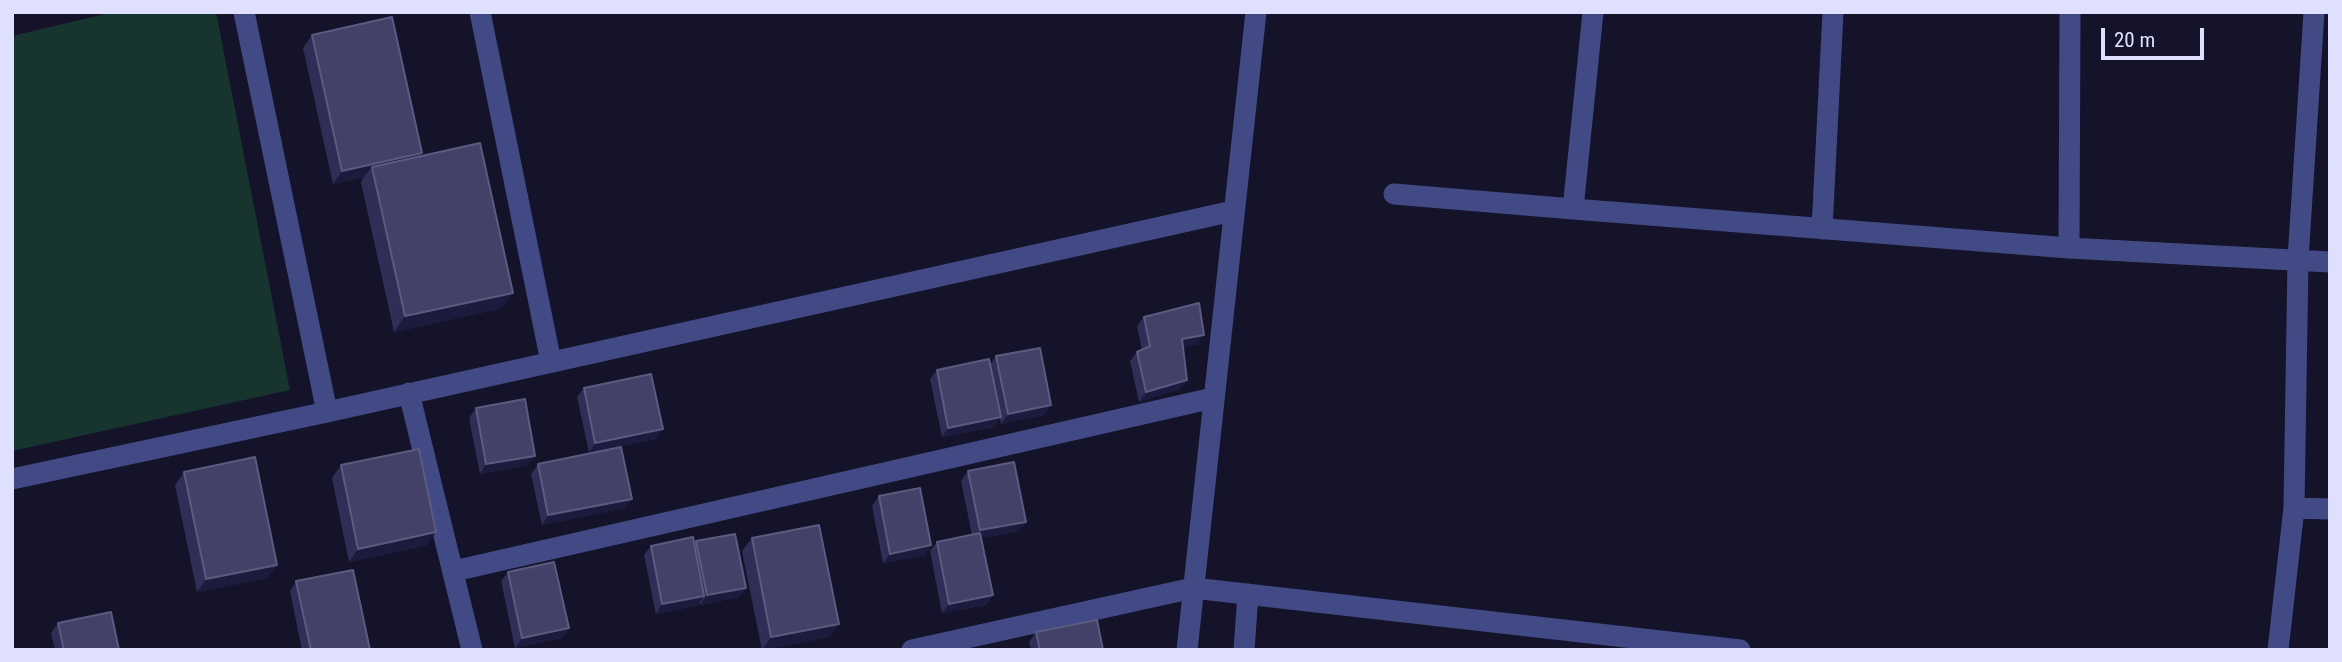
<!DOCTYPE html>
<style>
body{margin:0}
#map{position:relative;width:2342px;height:662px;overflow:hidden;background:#14132a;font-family:"Roboto Condensed",sans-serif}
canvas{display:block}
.frame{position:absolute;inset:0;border:14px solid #dfe0fd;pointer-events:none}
.scale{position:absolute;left:2101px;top:28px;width:103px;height:32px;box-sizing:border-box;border:4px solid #dfe0fd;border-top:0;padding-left:9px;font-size:21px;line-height:24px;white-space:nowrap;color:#dfe0fd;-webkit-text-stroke:5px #14132a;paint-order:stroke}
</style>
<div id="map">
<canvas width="2342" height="662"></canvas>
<div class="frame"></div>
<div class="scale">20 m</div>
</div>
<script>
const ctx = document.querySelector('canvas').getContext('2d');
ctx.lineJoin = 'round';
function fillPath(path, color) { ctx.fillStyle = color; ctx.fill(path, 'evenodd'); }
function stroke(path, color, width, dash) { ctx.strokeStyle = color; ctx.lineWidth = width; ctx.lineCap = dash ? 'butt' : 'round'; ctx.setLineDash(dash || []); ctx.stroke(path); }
fillPath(new Path2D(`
 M114 12H216L290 390 12 451V36Z`), '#17342e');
stroke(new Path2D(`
 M244 12 327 412
 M480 12 551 362
 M1394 194 1573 209 1593 12
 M1573 209 2069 248 2330 262
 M1822 229 1833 12
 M2069 248 2070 12
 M409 393 472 650
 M12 479 327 412 1233 211
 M2294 508 2330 509
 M454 571 1213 398
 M912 650 1193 588 1740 650
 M1187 650 1256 12
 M1244 650 1248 594
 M2278 650 2294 508 2298 259 2314 12`), '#424a85', 21);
fillPath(new Path2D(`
 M312 35 422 153 420 156 502 308 394 332 361 182 364 177 333 184 303 48Z
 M1144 317 1198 344 1183 347 1187 380 1180 389 1139 402 1130 361 1137 352 1142 350 1137 326Z
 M996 356 1045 415 1001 424 1000 418 994 427 942 437 930 379 937 370 990 365Z
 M584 388 656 439 589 452 577 397Z
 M476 408 528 465 480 474 469 418Z
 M538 464 625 508 542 525 531 474Z
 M341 465 427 545 349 562 332 478Z
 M968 471 1026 522 1019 531 982 538 993 595 986 605 942 613 930 551 937 542 972 535 961 481Z
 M184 472 268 578 197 592 175 485Z
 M879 496 931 545 925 555 883 563 872 506Z
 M752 538 839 624 829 637 762 650 742 551Z
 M696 541 746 588 739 597 700 605V602L698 605 656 614 644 555 651 546 694 545Z
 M508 572 569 628 562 638 515 648 501 581Z
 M296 581 370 650H302L290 591Z
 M58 623 119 650H55L51 633Z
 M1036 632 1103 650H1031L1029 642Z`), '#302e57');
fillPath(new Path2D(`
 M422 153 413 167H372L364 177 333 184 342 171Z
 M513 293 502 308 394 332 405 316Z
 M1204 335 1198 344 1176 348 1182 339Z
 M1187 380 1180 389 1139 402 1146 392Z
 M1051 405 1045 415 1001 424 1008 414Z
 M1001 417 994 427 942 437 948 428Z
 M663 429 656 439 589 452 595 443Z
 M535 456 528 465 480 474 486 464Z
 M632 499 625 508 542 525 548 515Z
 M1026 522 1019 531 973 540 980 530Z
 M436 532 427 545 349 562 358 549Z
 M931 545 925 555 883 563 890 554Z
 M277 565 268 578 197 592 206 579Z
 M746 588 739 597 700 605 707 595Z
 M993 595 986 605 942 613 949 604Z
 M704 596 698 605 656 614 662 604Z
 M839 624 829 637 762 650 771 637Z
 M569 628 562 638 515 648 522 638Z`), '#1d1b3d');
const building = new Path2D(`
 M392 17 422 153 342 171 312 35Z
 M480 143 513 293 405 316 372 167Z
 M1199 303 1204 335 1182 339 1187 380 1146 392 1137 352 1150 346 1144 317Z
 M1040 348 1051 405 1008 414 996 356Z
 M989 359 1001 417 948 428 937 370Z
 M651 374 663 429 595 443 584 388Z
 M525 399 535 456 486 464 476 408Z
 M621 447 632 499 548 515 538 464Z
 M419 449 436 532 358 549 341 465Z
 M255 457 277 565 206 579 184 472Z
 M1014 462 1026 522 980 530 968 471Z
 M920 488 931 545 890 554 879 496Z
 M819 525 839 624 771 637 752 538Z
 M980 533 993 595 949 604 937 542Z
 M735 534 746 588 707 595 696 541Z
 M693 537 704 596 662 604 651 546Z
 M554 562 569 628 522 638 508 572Z
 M353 570 370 650H311L296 581Z
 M111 612 119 650H64L58 623Z
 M1097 620 1103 650H1040L1036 632Z`);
fillPath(building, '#434168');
stroke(building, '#5b5a80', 2);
</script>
